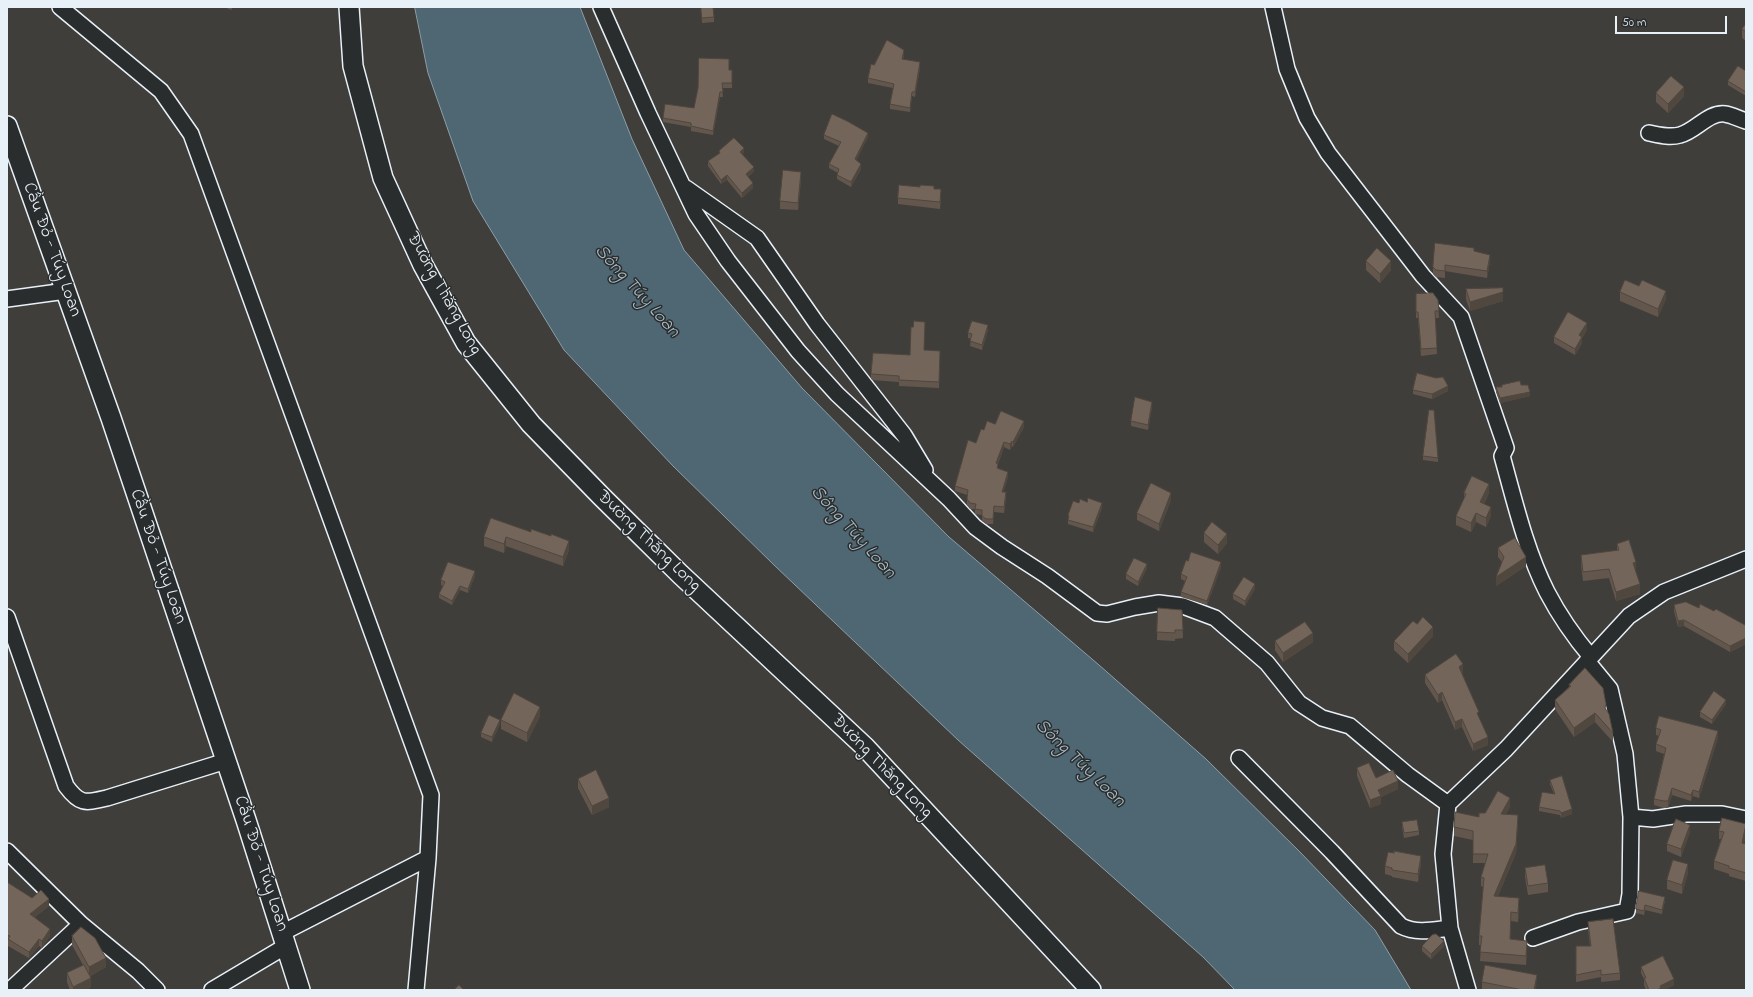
<!DOCTYPE html>
<meta charset="utf-8">
<style>
body{margin:0}
#map{position:relative;width:1753px;height:997px;overflow:hidden;background:#403e3b;font-family:"Indie Flower",sans-serif}
canvas{display:block}
.frame{position:absolute;inset:0;border:8px solid #e8f1f8;pointer-events:none}
.scale{position:absolute;left:1615px;top:16px;width:112px;height:18px;box-sizing:border-box;border:2px solid #e8f1f8;border-top:0;padding-left:5px;font-size:12px;line-height:14px;white-space:nowrap;color:#e8f1f8;-webkit-text-stroke:3px #2a2d2e;paint-order:stroke}
</style>
<div id="map">
<canvas width="1753" height="997"></canvas>
<div class="frame"></div>
<div class="scale">50 m</div>
</div>
<script>
const ctx = document.querySelector('canvas').getContext('2d');
ctx.lineJoin = 'round';
function fillPath(path, color) { ctx.fillStyle = color; ctx.fill(path, 'evenodd'); }
function stroke(path, color, width, dash) { ctx.strokeStyle = color; ctx.lineWidth = width; ctx.lineCap = dash ? 'butt' : 'round'; ctx.setLineDash(dash || []); ctx.stroke(path); }
function write(font, color, halo, rows, align = 'center') {
  ctx.font = font + ' "Indie Flower",sans-serif'; ctx.lineWidth = 3; ctx.setLineDash([]); ctx.textBaseline = 'middle'; ctx.strokeStyle = halo; ctx.fillStyle = color; for (const [text, x, y, turn = 0] of rows) {
    ctx.save(); ctx.translate(x, y); ctx.rotate((+turn || 0) * Math.PI / 180); ctx.textAlign = isNaN(turn) ? turn : align; if (halo) ctx.strokeText(text, 0, 0); ctx.fillText(text, 0, 0); ctx.restore();
  }
}
const water = new Path2D(`
 M415 7H580L632 139 684 250 802 388 949 537 1099 665 1206 759 1300 852 1375 930 1411 990H1235L1203 957 958 740 774 565 673 466 564 350 473 201 428 73Z`);
fillPath(water, '#4e6773');
stroke(water, '#8c9ea8', 1);
const minor = new Path2D(`
 M60 7 161 91 191 134 431 795 428 858 282 933
 M601 7 648 113 696 214 728 261 798 351 837 394 949 499 975 527 1002 547 1047 576 1097 613 1107 614 1135 607 1159 603 1183 606 1215 618 1267 663 1299 703 1322 718 1350 726 1408 775 1448 804
 M1273 7 1287 69 1307 118 1328 153 1423 276 1461 317 1506 448 1502 456C1514 499 1526 551 1547 592 1558 613 1575 638 1591 657
 M1649 133C1659 135 1670 138 1680 135 1696 131 1708 112 1725 114 1732 115 1739 119 1746 121
 M686 188 757 238 817 324 904 435 925 470
 M7 299 66 291
 M7 617 66 786C80 805 85 803 107 798L226 761
 M1239 758 1332 852 1401 926C1417 934 1433 930 1450 928
 M1631 817 1653 819 1686 814H1722L1746 819
 M7 851 81 924 138 971 157 990
 M1533 938 1578 922 1627 911 1630 894 1631 817 1625 754 1610 689 1587 661
 M10 990 81 924
 M212 990 286 946
 M416 990 428 858
 M1468 990 1450 928 1443 854 1448 804 1506 749 1629 616 1664 592 1746 559`);
const tertiary = new Path2D(`
 M349 7 353 66 383 178 423 265 466 343 531 424 601 496 680 574 865 747 1091 990
 M7 126 111 418 246 820 300 990`);
stroke(minor, '#e8f1f8', 18);
stroke(tertiary, '#e8f1f8', 22);
stroke(minor, '#2a2d2e', 15);
stroke(tertiary, '#2a2d2e', 19);
fillPath(new Path2D(`
 M224 7H233L231 10Z
 M701 7 714 17V22L702 23Z
 M1746 24V41L1742 38V29Z
 M904 55 903 60 920 67 915 97 912 96 910 112 890 109V104L893 88 868 83V78L874 65Z
 M729 70H732V88H722L723 97H720L713 135 691 131V127L663 122V118L694 108Z
 M1746 71V96L1728 85V81Z
 M1656 93 1684 96 1668 113 1656 102Z
 M824 135 868 137 856 160 861 169 851 187 837 179V175L838 173 829 168V164L839 146 824 139Z
 M719 151 744 153 742 154 754 171 748 177 753 188 742 198 727 180 721 184 708 166V161L719 154Z
 M801 180 798 210 780 209V201Z
 M934 189 941 196 940 209 898 204V198Z
 M1474 251 1490 262 1487 278 1445 271V278L1436 277 1433 274V267Z
 M1366 261 1391 270 1380 283 1366 270Z
 M1639 286 1666 299 1658 317 1620 301V292Z
 M1466 289 1503 301 1470 311 1466 299Z
 M1416 294 1438 300 1439 318H1435L1437 354 1421 356 1418 318H1416Z
 M988 330 982 350 970 346 971 339 968 338V333Z
 M1587 330 1582 338V343L1575 355 1554 343V337Z
 M924 350 940 351 939 388 899 386V382L872 380 871 378V373L910 355Z
 M1521 385 1530 396 1500 403 1496 392V387Z
 M1413 390 1448 391 1432 399 1413 394Z
 M1152 407 1148 430 1131 426V421Z
 M1024 427 1013 447 1012 446 1010 450 1004 447 998 464V468L1008 477 1003 492 1006 497 1004 513 994 512 993 524H986L982 521V515L975 514V509H970L967 505V495L955 491V486L976 443 984 430Z
 M1423 456 1438 458V462L1423 460Z
 M1464 493H1489L1484 504 1491 516 1486 527 1476 522 1471 532 1456 525V516L1464 499Z
 M1171 500 1159 531 1137 520V513Z
 M1079 503 1102 508 1093 532 1068 524V515Z
 M531 532 551 536 569 550 563 566 506 546 504 553 484 546V537Z
 M1204 533 1227 543 1218 554 1204 542Z
 M1617 544 1640 594 1616 601 1609 578 1583 581 1581 565V555L1617 551Z
 M1498 548 1526 566 1496 586 1502 562 1498 557Z
 M1221 567 1207 605 1181 597V592L1185 581 1181 579V574Z
 M1147 568 1138 586 1126 579V574Z
 M475 576 468 593 460 590 452 605 439 598V594L443 586 441 585V580Z
 M1255 589 1245 606 1233 599V594Z
 M1674 605 1699 608 1745 625H1746V644L1730 652 1684 626 1678 627 1674 611Z
 M1158 608 1182 610 1183 638 1175 639V641L1157 640Z
 M1417 624 1433 636 1408 663 1394 650V641Z
 M1275 641 1313 642 1283 662 1275 650Z
 M1463 672 1462 673 1479 718 1488 745 1473 751 1462 727 1455 730 1442 700 1438 703 1425 683V675Z
 M1569 685 1613 733V742L1595 722 1574 737 1555 709V700L1569 687Z
 M1726 704 1712 724 1700 717V712Z
 M540 716 527 742 501 729V720Z
 M500 724 492 742 481 737V733Z
 M1656 728 1718 738 1699 798 1693 796 1691 801 1672 795 1668 808H1664L1654 805V799L1664 754 1656 751V744L1659 736 1656 735Z
 M1357 768 1376 778 1398 789 1381 797V804L1370 808 1357 776Z
 M578 779 609 807 592 815 578 788Z
 M1550 780 1572 814 1561 818 1560 815 1539 811V807L1554 794 1550 784Z
 M1510 807 1506 814 1517 840 1516 853 1498 896 1519 907 1518 922 1511 921 1510 939 1527 950 1526 965 1480 961 1481 945H1479V936L1483 887 1481 886V877L1485 863H1473V840L1454 836V827L1479 817Z
 M1402 822 1419 831V835L1404 838 1402 827Z
 M1746 824V834L1744 843 1746 844V881L1729 876V874L1714 869V861L1721 839H1719V831Z
 M1690 832 1681 857 1667 851V844Z
 M1421 864 1418 882 1392 877V876L1385 874V866Z
 M1525 868 1548 883V892L1528 895 1525 877Z
 M1688 873 1682 894 1667 889V880Z
 M7 882 32 898 49 906 35 917 50 936 42 948 39 946 29 958 8 946V942L7 941Z
 M1639 891 1665 901 1662 914 1645 910 1644 915 1636 913V909Z
 M1588 922 1620 973V980L1601 982V977L1576 982V946H1590L1588 929Z
 M72 936 106 967 90 976 91 987 86 990H70L67 982V973L83 965 72 945Z
 M1422 946H1444L1431 959 1422 951Z
 M1641 967 1674 985 1664 990H1646L1644 985V979L1641 973Z
 M1482 982 1537 989 1536 990H1482Z`), '#63574d');
fillPath(new Path2D(`
 M904 50V55L902 64V59Z
 M920 62V67L915 97V92Z
 M1684 87V96L1668 113V104Z
 M720 92V97L713 135V131Z
 M912 92V96L910 112V108Z
 M868 133V137L855 164V159Z
 M744 148V153L740 156V152Z
 M861 164V169L851 187V182Z
 M754 167V171L746 179V174Z
 M801 172V180L798 210V203Z
 M727 175V180L721 184V180Z
 M753 183V188L742 198V193Z
 M1490 255V262L1487 278V271Z
 M1391 261V270L1380 283V274Z
 M1666 291V299L1658 317V309Z
 M1503 292V301L1470 311V302Z
 M1587 323V330L1582 338V343L1575 355V349L1579 335Z
 M988 325V330L982 350V345Z
 M1448 386V391L1432 399V394Z
 M1530 392V396L1500 403V398Z
 M1152 402V407L1148 430V425Z
 M1024 421V427L1013 447V442Z
 M1012 441V446L1010 450V444Z
 M1004 442V447L996 468V463Z
 M1008 472V477L1002 497V492Z
 M1489 484V493L1480 511V502Z
 M1171 493V500L1159 531V524Z
 M1102 503V508L1093 532V527Z
 M1491 507V516L1486 527V518Z
 M1476 513V522L1471 532V523Z
 M1227 534V543L1218 554V545Z
 M506 537V546L504 553V544Z
 M569 541V550L563 566V557Z
 M1526 557V566L1496 586V577Z
 M1221 562V567L1207 605V601Z
 M1636 562V571L1633 563Z
 M1147 564V568L1138 586V582Z
 M475 571V576L468 593V589Z
 M1255 584V589L1245 606V601Z
 M1640 584V594L1616 601V592Z
 M460 586V590L452 605V601Z
 M1684 620V626L1678 627V621Z
 M1433 627V636L1408 663V654Z
 M1313 633V642L1283 662V653Z
 M1746 638V644L1730 652V646Z
 M1463 664V672L1459 675V667Z
 M1442 692V700L1438 703V695Z
 M1726 700V704L1712 724V720Z
 M540 707V716L527 742V733Z
 M1595 713V722L1574 737V728Z
 M1462 719V727L1455 730V722Z
 M500 720V724L492 742V737Z
 M1718 731V738L1699 798V792Z
 M1488 737V745L1473 751V744Z
 M1398 781V789L1381 797V804L1370 808V800L1378 790Z
 M1672 788V795L1668 808V801Z
 M1693 790V796L1691 801V795Z
 M609 798V807L592 815V806Z
 M1510 798V807L1501 823V814Z
 M1572 809V814L1561 818V813Z
 M1518 815 1517 840 1516 853 1494 905V896Z
 M1690 825V832L1681 857V849Z
 M1746 826V834L1742 851V843Z
 M1421 856V864L1418 882V874Z
 M1688 864V873L1682 894V885Z
 M1665 897V901L1662 914V910Z
 M1519 898V907L1518 922V913Z
 M49 899V906L30 921V914Z
 M1511 912V921L1510 948V939Z
 M50 929V936L42 948V941Z
 M39 939V946L29 958V952Z
 M1444 941V946L1431 959V954Z
 M1527 941V950L1526 965V956Z
 M106 958V967L89 976V967Z
 M1537 975 1536 990H1534Z
 M91 978V987L86 990H73V987Z
 M1674 979V985L1664 990H1657L1660 986Z`), '#50473e');
const building = new Path2D(`
 M701 7H713L714 17 702 18Z
 M1746 24V32L1742 29Z
 M887 40 904 50 902 59 920 62 915 92H912L910 108 890 104 894 84 868 78 871 64 874 65Z
 M699 58 729 59V70H732V83H722L723 92H720L713 131 691 126V123L663 118 665 104 694 108 698 88Z
 M1738 66 1746 71V92L1728 81Z
 M1671 76 1684 87 1668 104 1656 93Z
 M832 114 847 121 868 133 855 159 861 164 851 182 837 175 839 169 829 164 841 142 824 135Z
 M734 138 744 148 740 152 754 167 746 174 753 183 742 193 727 175 721 180 708 161 720 153 719 151Z
 M783 170 801 172 798 203 780 201Z
 M899 185 920 187V185L934 186V189H941L940 202 898 198Z
 M1435 243 1474 248V251L1490 255 1487 271 1445 265V271L1436 270 1433 267Z
 M1377 248 1391 261 1380 274 1366 261Z
 M1625 280 1639 286 1642 280 1666 291 1658 309 1620 292Z
 M1503 288V292L1470 302 1466 289Z
 M1433 293 1438 300 1439 311H1435L1437 348 1421 349 1418 312H1416V294Z
 M1568 312 1587 323 1579 335 1582 337 1575 349 1554 337Z
 M914 321 925 322 924 350 940 351 939 382 899 380V376L872 374 871 373 873 353 910 355 911 327H913Z
 M972 321 988 325 982 345 970 341 972 334 968 333Z
 M1417 373 1436 378 1443 377 1448 386 1432 394 1413 390Z
 M1520 381 1521 385H1528L1530 392 1500 398 1496 387H1502V385Z
 M1135 397 1152 402 1148 425 1131 421Z
 M1429 410H1434L1438 458 1423 456Z
 M1001 411 1024 421 1013 442 1012 441 1010 444 1004 442 996 463 998 464 997 468 1008 472 1002 492H1006L1004 507 994 506 993 519H986L982 516V510L975 509 976 504 970 503 967 499 968 490 955 486 968 440 976 443 981 429 984 430 987 421 995 424Z
 M1472 476 1489 484 1480 502 1491 507 1486 518 1476 513 1471 523 1456 516 1466 494 1464 493Z
 M1151 483 1171 493 1159 524 1137 513Z
 M1088 498 1102 503 1093 527 1068 520 1069 516 1068 515 1073 501 1079 503 1080 499 1087 502Z
 M491 518 531 532V529L551 536V534L569 541 563 557 506 537 504 544 484 537Z
 M1212 522 1227 534 1218 545 1204 533Z
 M1515 538 1526 557 1496 577 1504 557 1498 548Z
 M1629 540 1636 562 1633 563 1640 584 1616 592 1609 569 1583 572 1581 555 1619 550 1617 544Z
 M1191 552 1221 562 1207 601 1181 592 1187 577 1181 574 1186 560 1188 561Z
 M1134 558 1147 564 1138 582 1126 574Z
 M448 562 475 571 468 589 460 586 452 601 439 594 445 582 441 580Z
 M1244 577 1255 584 1245 601 1233 594Z
 M1686 602 1699 608 1700 604 1714 611 1716 609 1745 625H1746V638L1730 646 1684 620 1678 621 1674 605Z
 M1158 608 1182 610 1183 630H1175V633L1157 632Z
 M1423 617 1433 627 1408 654 1394 641 1413 621 1417 624Z
 M1305 622 1313 633 1283 653 1275 641Z
 M1456 654 1463 664 1459 667 1479 712 1477 713 1488 737 1473 744 1462 719 1455 722 1442 692 1438 695 1425 675Z
 M1585 668 1603 688 1606 704 1605 708 1609 714 1613 733 1595 713 1574 728 1555 700 1571 686 1569 685Z
 M1714 691 1726 700 1712 720 1700 712Z
 M514 693 540 707 527 733 501 720Z
 M489 715 500 720 492 737 481 733Z
 M1659 716 1718 731 1699 792 1693 790 1691 795 1672 788 1668 801H1664L1654 799 1666 748 1656 744 1661 730 1656 728Z
 M1369 763 1376 778 1393 770 1398 781 1378 790 1381 796 1370 800 1357 768Z
 M596 770 609 798 592 806 578 779Z
 M1562 776 1572 809 1561 813 1560 811 1539 807 1542 792 1555 794 1550 780Z
 M1498 791 1510 798 1501 814 1518 815 1517 831 1516 844 1494 896 1519 898 1518 913 1511 912 1510 939 1527 941 1526 956 1480 952 1482 936H1479L1484 878 1481 877 1488 854H1473V831L1454 827 1455 812 1479 817V813H1485Z
 M1722 818 1746 824 1742 843 1746 844V873L1729 868V866L1714 861 1724 832 1719 831Z
 M1676 819 1690 825 1681 849 1667 844Z
 M1417 820 1419 831 1404 833 1402 822Z
 M1394 851 1421 856 1418 874 1392 870V868L1385 866 1388 852 1394 853Z
 M1673 860 1688 864 1682 885 1667 880Z
 M1545 865 1548 883 1528 886 1525 868Z
 M7 882 32 898 41 890 49 899 30 914 50 929 42 941 39 939 29 952 8 939 10 936 7 935V909L8 908 7 907Z
 M1639 891 1665 897 1662 910 1645 905 1644 911 1636 909Z
 M1613 919 1620 973 1601 975V970L1576 975V946H1591L1588 922Z
 M81 927 95 938 106 958 89 967 72 936Z
 M1436 934 1444 941 1431 954 1422 946 1432 935Z
 M1663 956 1674 979 1660 986 1661 988 1657 990H1649L1644 978H1646L1641 967Z
 M84 965 91 978 73 987 67 973Z
 M1485 965 1537 975 1534 990H1523L1482 982Z
 M459 985 464 990H454Z`);
fillPath(building, '#736559');
stroke(building, '#50473e', 1);
write('18px', '#e8f1f8', '#2a2d2e', [
 ["Cầu Đỏ - Túy Loan",51,250,70],
 ["Đường Thăng Long",443,294,61],
 ["Đường Thăng Long",648,542,44],
 ["Cầu Đỏ - Túy Loan",157,557,71],
 ["Đường Thăng Long",881,767,46],
 ["Cầu Đỏ - Túy Loan",260,864,72]
]);
write('italic 19px', '#aabac3', '#2a2d2e', [
 ["Sông Túy Loan",636,292,48],
 ["Sông Túy Loan",852,533,48],
 ["Sông Túy Loan",1079,764,44]
]);
</script>
